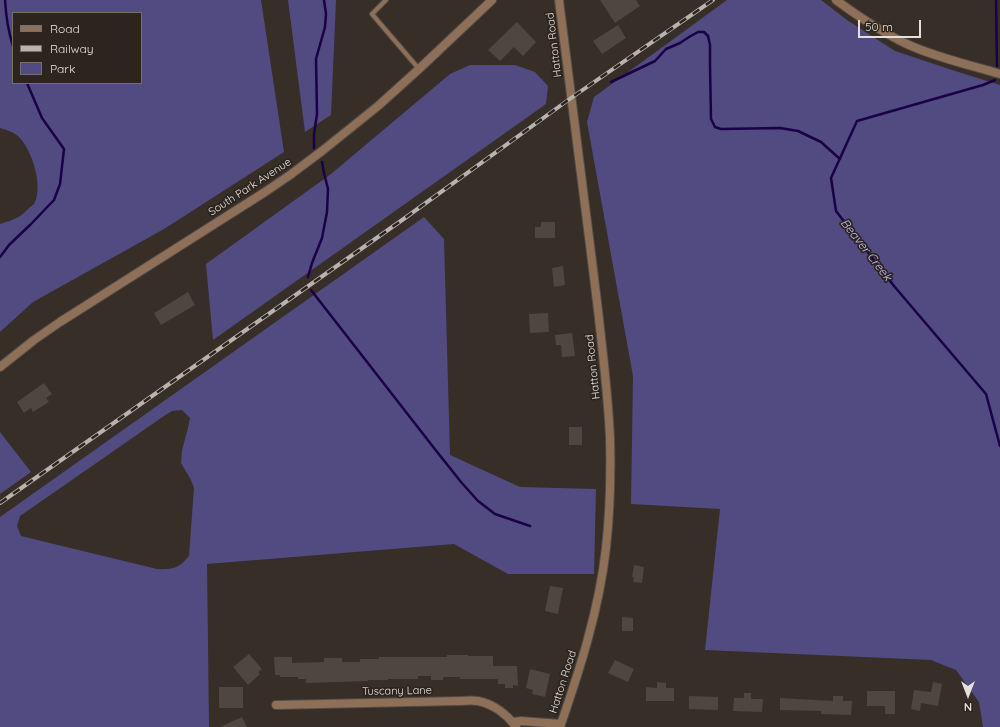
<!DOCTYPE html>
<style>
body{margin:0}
#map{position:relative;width:1000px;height:727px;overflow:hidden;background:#372e28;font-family:Quicksand,sans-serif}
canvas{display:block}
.legend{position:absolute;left:12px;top:12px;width:130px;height:72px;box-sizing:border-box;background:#2d241e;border:1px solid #776f6a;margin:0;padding:5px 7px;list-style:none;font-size:12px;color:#e6e0dc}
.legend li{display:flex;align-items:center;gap:8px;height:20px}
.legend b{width:20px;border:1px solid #776f6a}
.north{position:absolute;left:948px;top:675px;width:40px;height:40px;-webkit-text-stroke:3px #2d241e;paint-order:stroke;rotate:180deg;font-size:11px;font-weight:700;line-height:16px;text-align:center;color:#e6e0dc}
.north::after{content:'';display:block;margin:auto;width:14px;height:18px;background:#e6e0dc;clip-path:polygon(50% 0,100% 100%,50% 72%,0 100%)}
.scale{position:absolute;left:858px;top:20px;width:63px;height:18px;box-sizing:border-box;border:2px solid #e6e0dc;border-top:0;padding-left:5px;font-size:12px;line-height:14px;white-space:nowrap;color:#e6e0dc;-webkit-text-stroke:3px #2d241e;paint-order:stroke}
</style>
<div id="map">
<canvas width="1000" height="727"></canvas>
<ul class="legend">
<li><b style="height:5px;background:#8e6f58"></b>Road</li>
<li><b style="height:5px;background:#b9b3ae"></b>Railway</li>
<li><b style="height:11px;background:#524b81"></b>Park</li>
</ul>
<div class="north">N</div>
<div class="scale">50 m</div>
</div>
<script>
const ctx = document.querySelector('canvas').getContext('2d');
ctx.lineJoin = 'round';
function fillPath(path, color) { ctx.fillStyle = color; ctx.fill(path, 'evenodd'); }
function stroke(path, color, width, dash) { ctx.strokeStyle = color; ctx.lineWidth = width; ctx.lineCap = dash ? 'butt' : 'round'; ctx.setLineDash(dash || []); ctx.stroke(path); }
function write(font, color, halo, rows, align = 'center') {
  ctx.font = font + ' Quicksand,sans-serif'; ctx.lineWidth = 3.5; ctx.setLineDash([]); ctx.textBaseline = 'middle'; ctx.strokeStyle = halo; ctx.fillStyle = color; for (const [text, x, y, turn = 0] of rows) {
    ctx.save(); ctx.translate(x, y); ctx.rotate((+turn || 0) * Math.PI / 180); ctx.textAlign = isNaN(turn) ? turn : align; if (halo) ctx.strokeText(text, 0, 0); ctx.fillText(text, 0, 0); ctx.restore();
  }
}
fillPath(new Path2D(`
 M0 0H261L284 152 164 229 33 302 0 332V224C13 220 20 218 29 208 31 206 33 205 34 204 44 187 32 150 19 137 14 132 7 130 0 128ZM13 13H141V83H13Z
 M288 0H336L331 115 305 132Z
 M727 0H821L847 20 895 51 949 69 1000 85V727H983L979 702 956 670 931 660 705 650 720 509 631 504 633 376 587 122 594 97Z
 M470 65H515L535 72 548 86 546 104 213 340 206 264 331 174 450 74Z
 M424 217 444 239 450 455 520 487 596 489 594 574H508L454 544 207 564 209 727H0V517ZM182 410 190 418 188 428 182 450 181 463 191 480 194 488 189 556C179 568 173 570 157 569L21 536 17 526 20 516 164 416 172 411Z
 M0 432 31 472 0 494Z`), '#524b81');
stroke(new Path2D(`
 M5 0C6 16 8 31 13 46
 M996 0 997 66
 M995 80 983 85 857 121 831 178 836 211 894 286 986 394 1000 446
 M611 82 655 61 666 49 680 43 689 37 698 32H704L708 36 710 45V64L711 119 715 127 721 129 780 128 798 131 821 142 840 159
 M314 148V134L317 114 316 59 325 27 326 14 324 0
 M0 257 9 245 31 224 54 200 60 184 64 149 42 118 27 83
 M308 277 312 263 322 238 327 212 328 189 324 173 322 162
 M311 290 434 448 461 482 478 501 495 514 530 526`), '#1a0047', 2.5);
fillPath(new Path2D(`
 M600 0H636L640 6 615 23Z
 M517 22 536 42 523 56 514 47 500 61 488 50Z
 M618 25 626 38 602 54 593 41Z
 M541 222H555V238H535V227H541Z
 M563 266 565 285 554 287 552 268Z
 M188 292 195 305 161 325 154 313Z
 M548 313 549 332 530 333 529 314Z
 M572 333 575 356 562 357 561 345H556L555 335Z
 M44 383 52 394 46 398 49 402 33 412 31 408 24 413 17 402Z
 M569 427H582V445H569Z
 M634 565 644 567 642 583 633 582 634 577H632Z
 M550 586 563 588 558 614 545 611Z
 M622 617 633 618V631H622Z
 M249 654 262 669 258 672 260 674 248 685 233 667Z
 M447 655H468V656H493V666H517L518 686 513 685V688H505V684H498V679H460V677H443V680H431V676H418V679H388V680H368V681L306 683V679H298V677H280V675H275L274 657H292V663L324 662V658H342V662H360V659H379V657H447Z
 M615 660 634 669 628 682 608 673Z
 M530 669 550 674 545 697 532 694 533 690 526 688Z
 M657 682 666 683V688H674V701H646V687L657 688Z
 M933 682 942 684 938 706 921 703 920 711 911 709 914 690 931 692Z
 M219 687H243V708H219Z
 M867 691H895V714H885V706H867Z
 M744 693H751V699H763L762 712 733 711 734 698H744Z
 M689 696 718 697V710L689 709Z
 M833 696H843V701H852L851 715 821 714V711L780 710V698L833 701Z
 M242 717 247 727H220Z`), '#4f463f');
const service = new Path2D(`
 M386 0 372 14 419 69`);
const minor = new Path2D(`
 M559 0C570 87 581 174 592 261 599 319 607 378 610 437 611 474 610 512 606 548 599 610 580 669 560 727
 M276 705 459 701C465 701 472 700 478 701 493 704 507 714 516 727
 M513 722 521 721 561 724`);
const tertiary = new Path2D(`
 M836 0C859 17 883 33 909 45 938 58 970 65 1000 74
 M0 367 34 340 60 322 265 192 290 175 322 151 378 106 419 69 492 0`);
stroke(service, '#534a45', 6);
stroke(minor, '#534a45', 10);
stroke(tertiary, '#534a45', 10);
stroke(service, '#8e6f58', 4);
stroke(minor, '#8e6f58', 8);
stroke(tertiary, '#8e6f58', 8);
const rail = new Path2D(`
 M0 503 405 218 571 98 713 0`);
stroke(rail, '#b9b3ae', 4);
stroke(rail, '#2d241e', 2.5, [8]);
write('11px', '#e6e0dc', '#2d241e', [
 ["Hatton Road",554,45,-97],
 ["South Park Avenue",250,187,-33],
 ["Hatton Road",593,367,-96],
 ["Hatton Road",563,682,-72],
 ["Tuscany Lane",397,691,-1]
]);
write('italic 12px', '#c4befd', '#2d241e', [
 ["Beaver Creek",866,250,52]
]);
</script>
